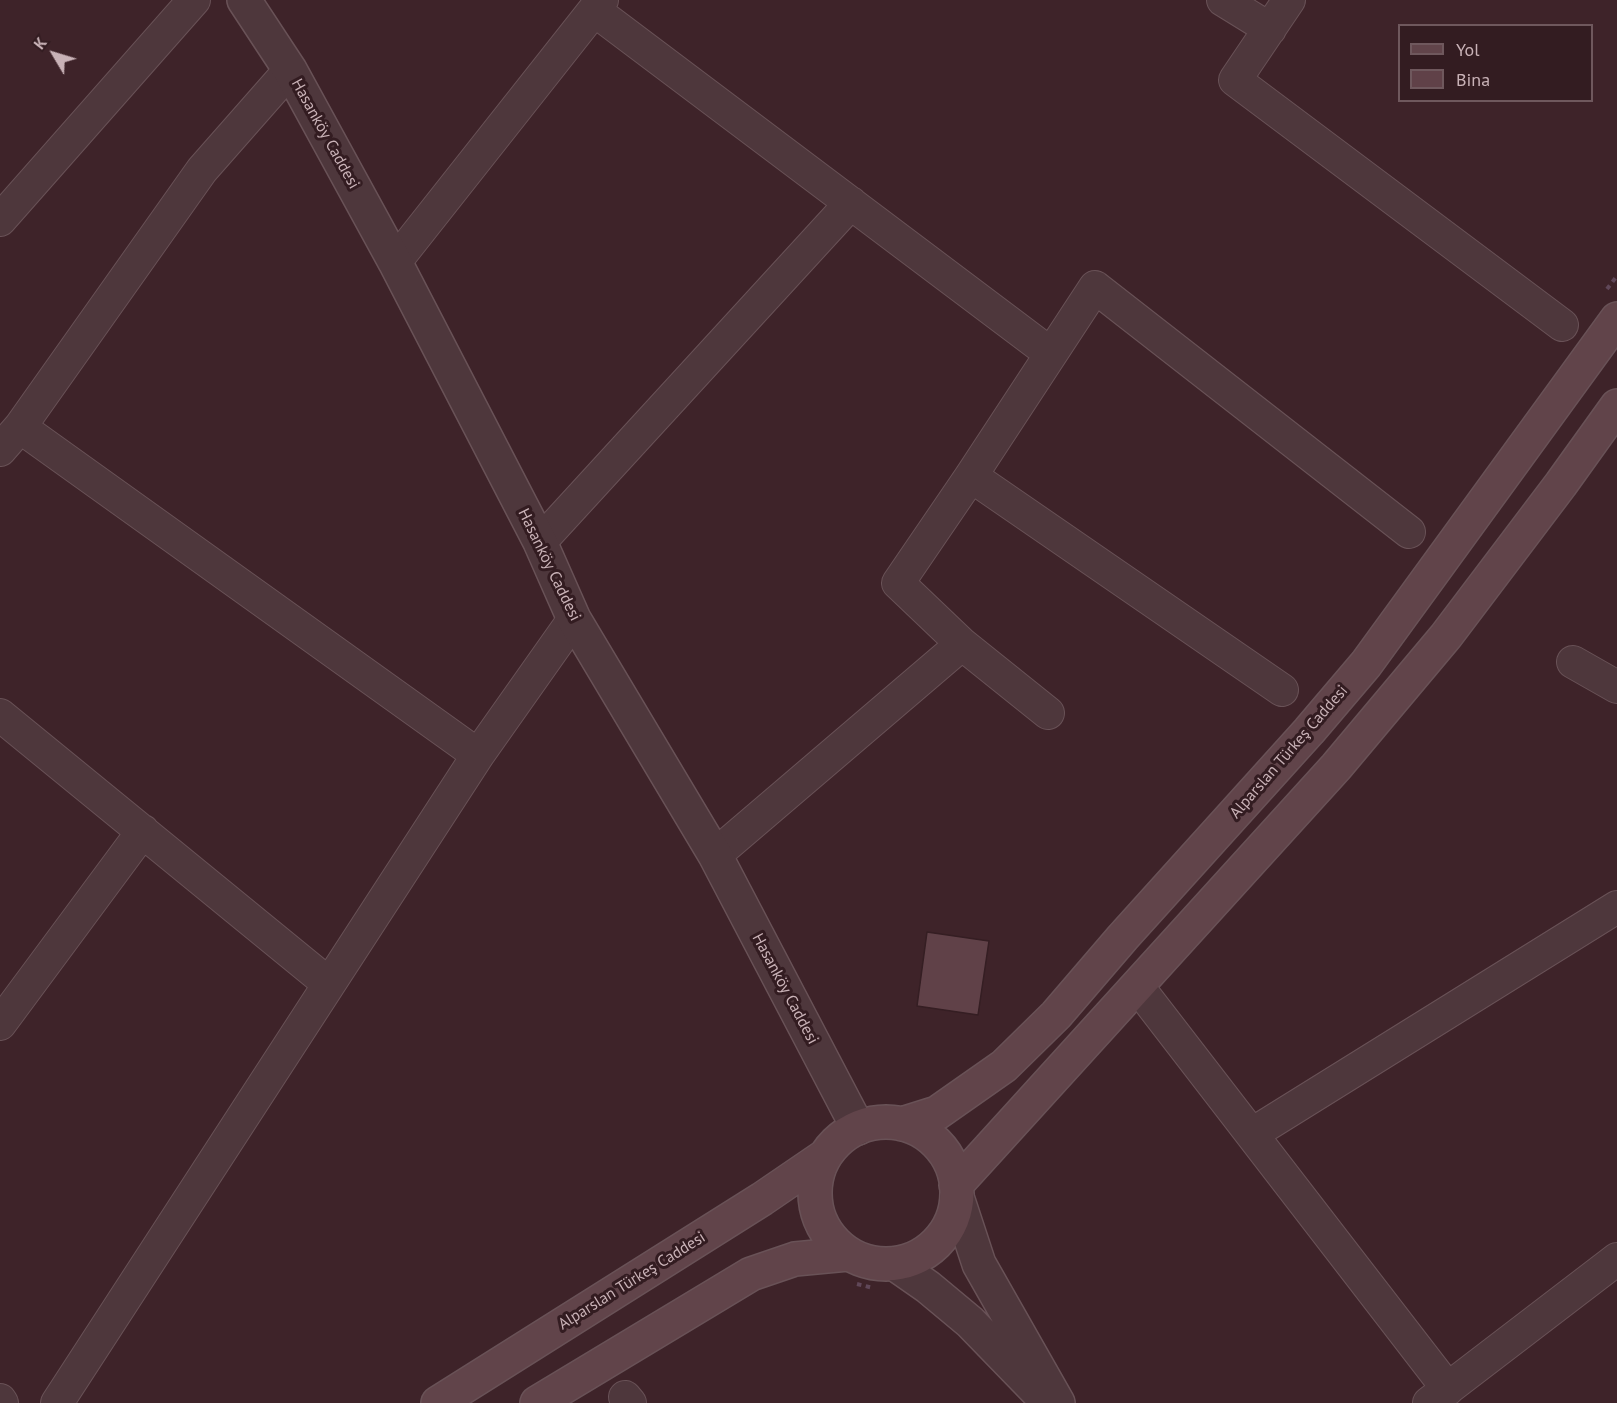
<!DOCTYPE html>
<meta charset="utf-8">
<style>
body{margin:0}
#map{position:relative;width:1617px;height:1403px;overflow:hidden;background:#3e2329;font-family:"PT Sans",sans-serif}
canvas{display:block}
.legend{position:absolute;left:1398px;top:24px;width:195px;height:78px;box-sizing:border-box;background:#331c21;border:2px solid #6f585d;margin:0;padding:8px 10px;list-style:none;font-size:18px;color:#c9b2b7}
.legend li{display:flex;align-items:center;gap:12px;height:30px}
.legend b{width:30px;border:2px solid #6f585d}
.north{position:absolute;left:24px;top:24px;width:60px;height:60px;-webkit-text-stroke:4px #331c21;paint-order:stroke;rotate:308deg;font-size:16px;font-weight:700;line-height:24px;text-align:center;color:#c9b2b7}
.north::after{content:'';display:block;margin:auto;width:21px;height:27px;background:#c9b2b7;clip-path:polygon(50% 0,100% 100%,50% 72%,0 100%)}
</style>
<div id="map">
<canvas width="1617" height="1403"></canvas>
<ul class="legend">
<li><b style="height:8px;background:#61444a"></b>Yol</li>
<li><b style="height:16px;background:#604148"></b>Bina</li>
</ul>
<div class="north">K</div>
</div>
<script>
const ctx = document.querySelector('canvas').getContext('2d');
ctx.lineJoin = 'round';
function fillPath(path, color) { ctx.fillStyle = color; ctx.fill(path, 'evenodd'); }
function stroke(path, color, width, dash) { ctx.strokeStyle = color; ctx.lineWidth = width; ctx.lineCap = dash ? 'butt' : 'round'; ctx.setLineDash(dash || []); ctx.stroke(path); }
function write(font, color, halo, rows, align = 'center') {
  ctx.font = font + ' "PT Sans",sans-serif'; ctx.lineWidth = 6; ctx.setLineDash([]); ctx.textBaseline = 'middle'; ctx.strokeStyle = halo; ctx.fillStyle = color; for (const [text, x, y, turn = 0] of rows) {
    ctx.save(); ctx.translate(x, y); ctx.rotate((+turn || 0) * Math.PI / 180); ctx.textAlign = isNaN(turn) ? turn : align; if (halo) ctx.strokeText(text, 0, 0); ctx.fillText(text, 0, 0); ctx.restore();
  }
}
const building = new Path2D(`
 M927 932 989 941 978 1015 917 1006Z`);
fillPath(building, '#604148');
stroke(building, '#351e23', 1.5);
const minor = new Path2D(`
 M1223 0 1270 29
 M1289 0 1235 80 1562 325
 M594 10 1051 354
 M0 220 194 0
 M395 262 602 0
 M20 427 478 755
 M0 450 20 427 202 170 290 70
 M971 476 1282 690
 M540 542 851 203
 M962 644 1048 713
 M1573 662 1617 687
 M0 715 329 984
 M715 855 962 644 898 583 971 476 1095 287 1409 532
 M1138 987 1448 1389
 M0 1024 143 831
 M1252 1134 1617 907
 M625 1397 630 1403
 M0 1400 2 1403
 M57 1403 478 755 574 619
 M1429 1403 1617 1259`);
const tertiary = new Path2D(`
 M244 0 290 70 395 262 540 542 574 619 715 855 858 1128
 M957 1197 979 1264 1058 1403
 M895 1264 928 1287 970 1322 1039 1393`);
const secondary = new Path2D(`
 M815 1193a71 71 0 1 1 142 0a71 71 0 1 1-142 0Z
 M902 1124 937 1113 1004 1066 1056 1015 1123 937 1309 731 1366 664 1617 319
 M956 1185 1336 767 1446 636 1561 484 1617 406
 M438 1403 762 1199 825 1156
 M537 1403 751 1274 795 1259 848 1254`);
stroke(minor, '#695257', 34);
stroke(tertiary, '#695257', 36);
stroke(secondary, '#695257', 36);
stroke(new Path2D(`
 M1607 289 1617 276
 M857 1284 873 1288`), '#604758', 4, [4.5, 4.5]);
stroke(minor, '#4e373c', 32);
stroke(tertiary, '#4e373c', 33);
stroke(secondary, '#61444a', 33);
write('16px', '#c9b2b7', '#331c21', [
 ["Hasanköy Caddesi",325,134,61],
 ["Hasanköy Caddesi",549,565,64],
 ["Alparslan Türkeş Caddesi",1289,752,-49],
 ["Hasanköy Caddesi",785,989,62],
 ["Alparslan Türkeş Caddesi",632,1281,-32]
]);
</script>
